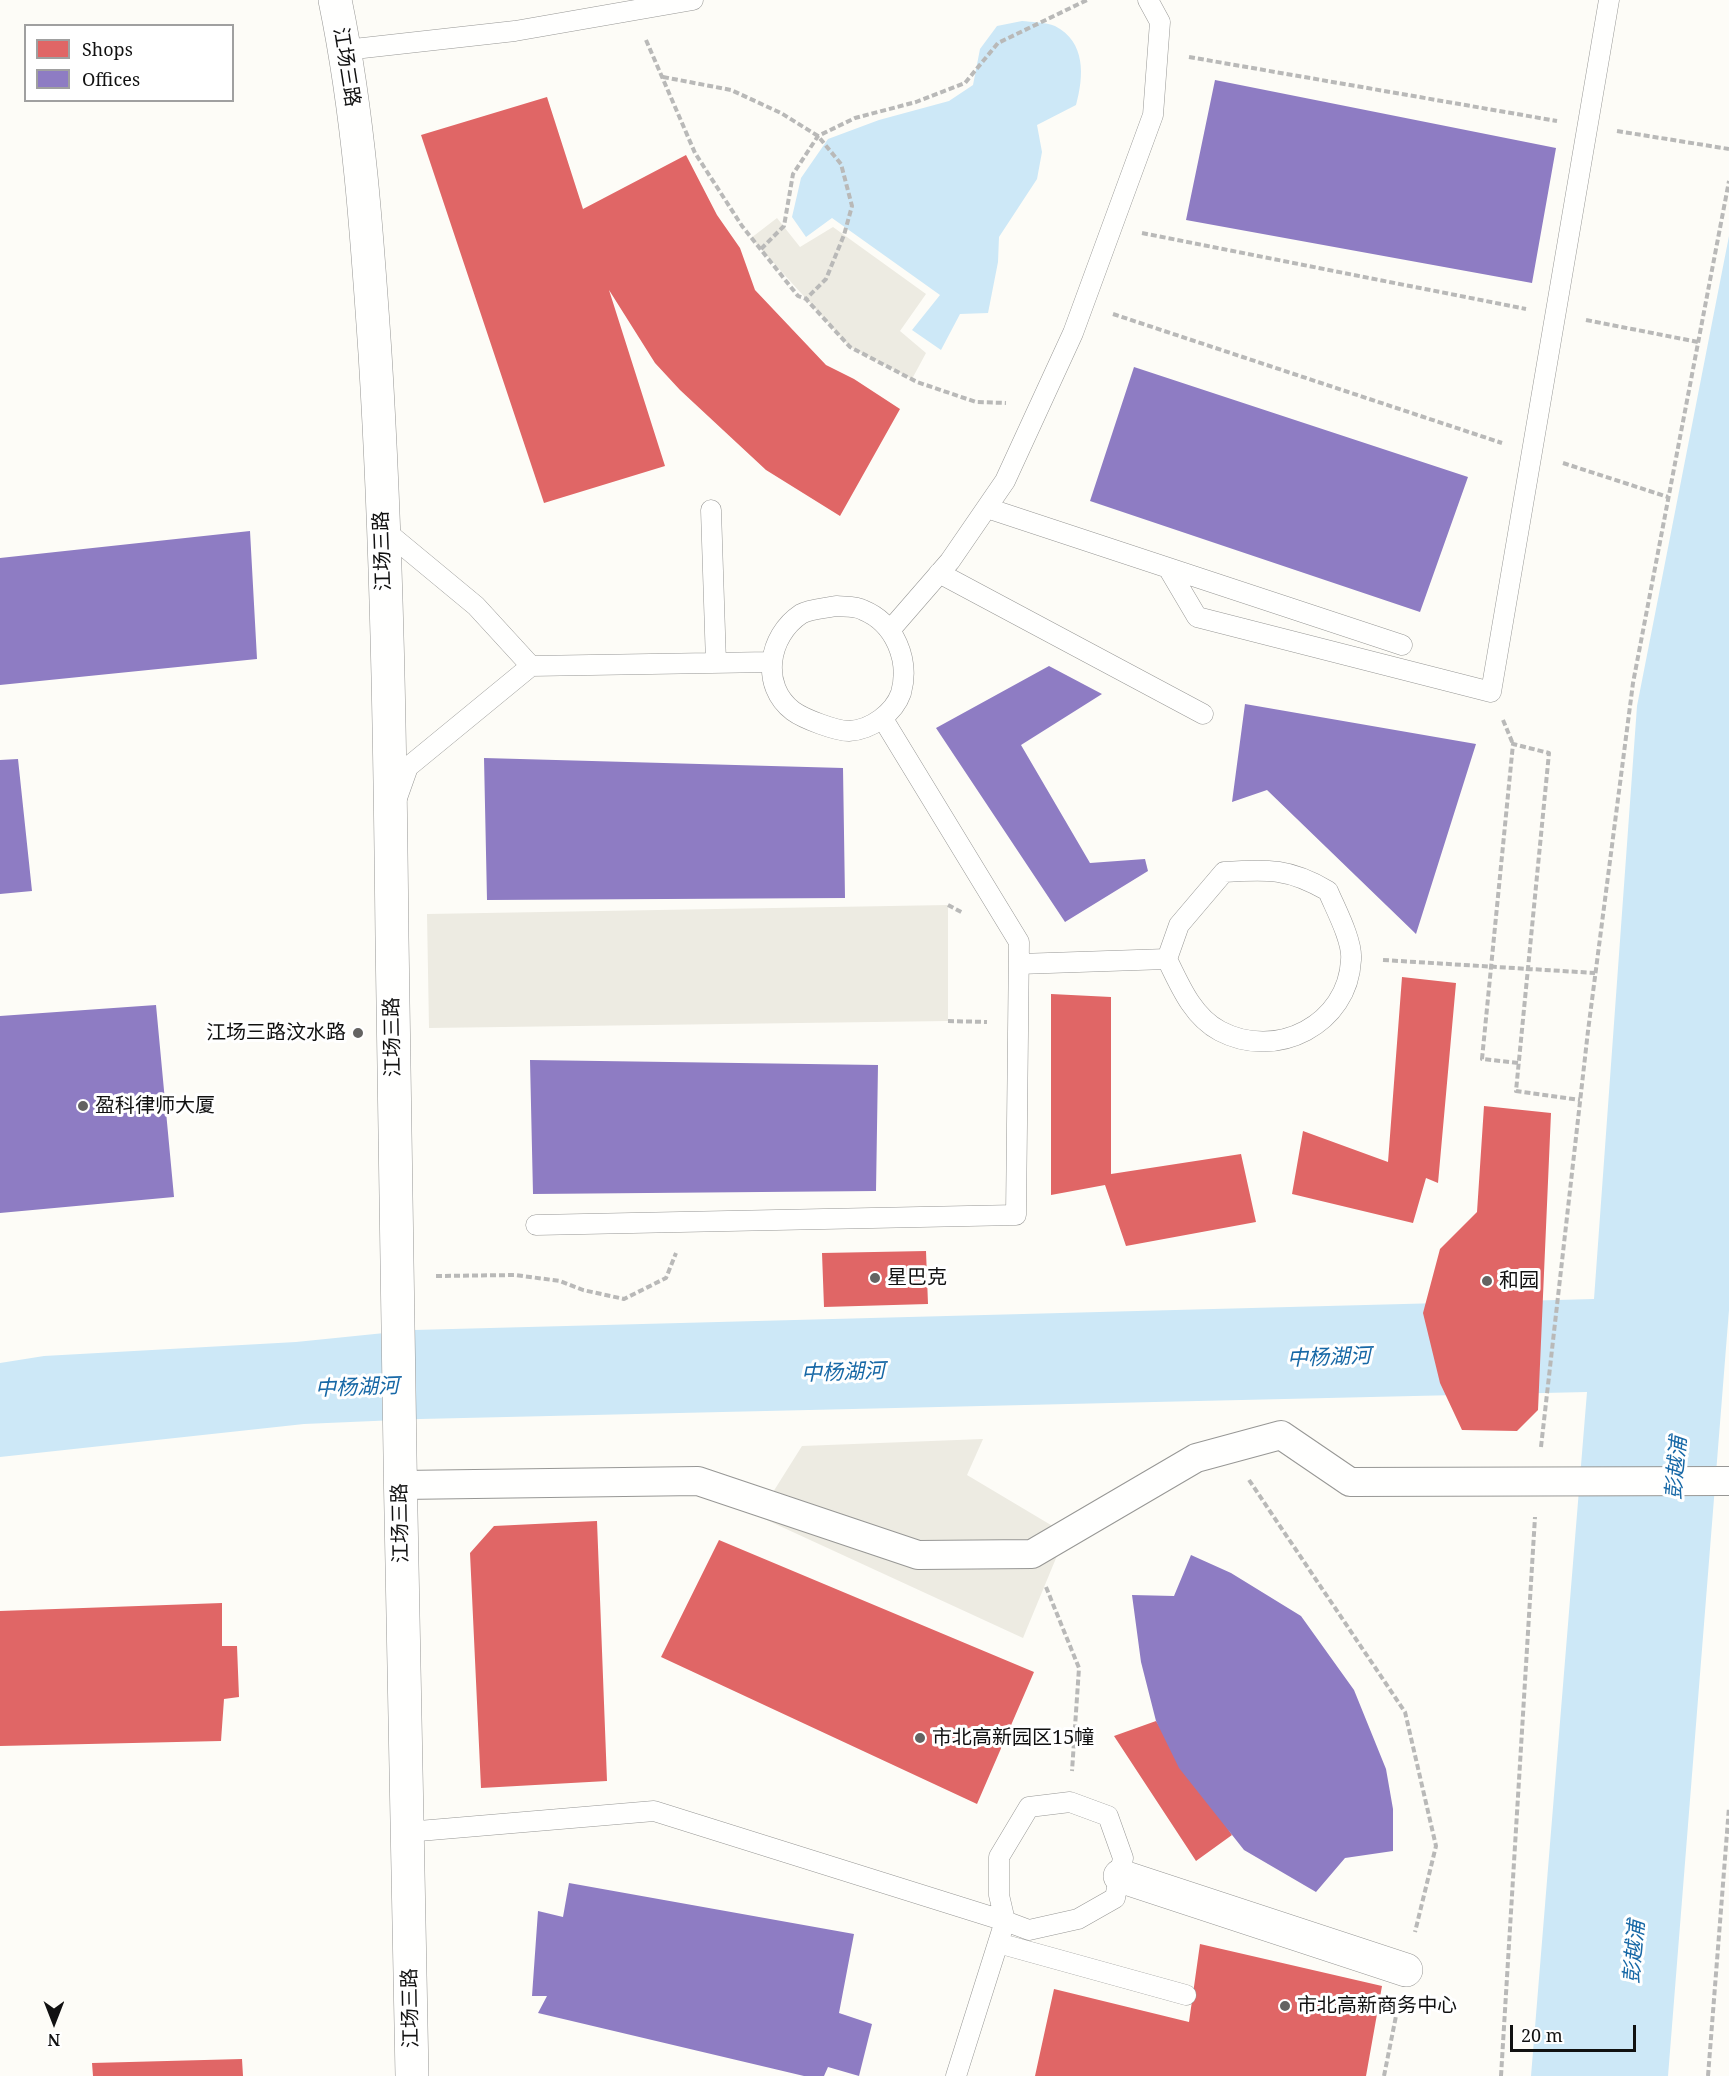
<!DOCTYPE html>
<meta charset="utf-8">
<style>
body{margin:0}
#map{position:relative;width:1729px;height:2076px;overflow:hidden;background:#fdfcf7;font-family:"Noto Serif",serif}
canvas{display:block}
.legend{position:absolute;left:24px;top:24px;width:210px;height:78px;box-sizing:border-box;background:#fff;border:2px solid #a0a0a0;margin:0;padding:8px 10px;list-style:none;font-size:18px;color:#111}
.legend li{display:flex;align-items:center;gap:12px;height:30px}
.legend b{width:30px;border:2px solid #a0a0a0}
.north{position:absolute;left:24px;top:1992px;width:60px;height:60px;-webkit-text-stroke:4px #fff;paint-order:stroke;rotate:180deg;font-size:16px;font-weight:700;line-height:24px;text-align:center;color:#111}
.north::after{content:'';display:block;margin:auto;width:21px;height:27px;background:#111;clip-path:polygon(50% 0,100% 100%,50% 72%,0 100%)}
.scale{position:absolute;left:1510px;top:2025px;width:126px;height:27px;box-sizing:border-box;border:3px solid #111;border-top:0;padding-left:8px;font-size:18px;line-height:21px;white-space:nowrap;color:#111;-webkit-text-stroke:4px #fff;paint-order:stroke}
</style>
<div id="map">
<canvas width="1729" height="2076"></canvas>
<ul class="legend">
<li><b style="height:16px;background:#e06666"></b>Shops</li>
<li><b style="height:16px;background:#8e7cc3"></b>Offices</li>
</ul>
<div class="north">N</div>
<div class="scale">20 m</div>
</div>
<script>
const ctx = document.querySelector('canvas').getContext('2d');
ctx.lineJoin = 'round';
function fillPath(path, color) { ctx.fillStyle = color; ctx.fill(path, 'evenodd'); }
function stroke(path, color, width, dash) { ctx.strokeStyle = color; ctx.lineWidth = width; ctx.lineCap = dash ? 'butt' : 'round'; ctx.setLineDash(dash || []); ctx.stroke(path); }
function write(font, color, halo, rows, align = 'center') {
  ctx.font = font + ' "Noto Serif","Noto Sans SC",serif'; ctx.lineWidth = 6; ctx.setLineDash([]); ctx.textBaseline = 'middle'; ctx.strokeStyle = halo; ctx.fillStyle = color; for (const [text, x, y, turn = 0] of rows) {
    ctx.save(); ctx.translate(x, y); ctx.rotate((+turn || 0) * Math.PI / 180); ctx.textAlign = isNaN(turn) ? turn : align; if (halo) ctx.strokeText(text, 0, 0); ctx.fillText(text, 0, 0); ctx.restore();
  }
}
fillPath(new Path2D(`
 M777 218 800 247 833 227 926 294 900 331 926 353 912 379 850 347 751 238Z
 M948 905V1021L429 1028 427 914Z
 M983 1439 967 1475 1066 1534 1023 1638 758 1516 802 1446Z`), '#edebe2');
fillPath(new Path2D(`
 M1022 21C1031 22 1046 22 1055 26 1086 42 1084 76 1076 105L1037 125 1042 152 1037 179 999 237 998 262 988 313 960 314 941 350 912 330 940 295 832 218 806 237 792 217 801 178 828 139 879 120 949 101 973 85 980 49 997 26Z
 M1729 236V1310L1668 2076H1531L1587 1392 420 1419 304 1424 0 1457V1363L44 1356 296 1342 414 1330 1594 1299 1637 706Z`), '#cde8f7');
fillPath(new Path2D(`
 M547 97 583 209 686 155 717 215 740 248 755 290 826 365 854 379 900 409 840 516 766 470 680 390 655 363 609 290 665 466 544 503 421 135Z
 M1402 977 1456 983 1438 1183 1426 1178 1413 1223 1292 1194 1303 1131 1388 1162Z
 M1051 994 1111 997V1174L1241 1154 1256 1222 1126 1246 1105 1185 1051 1195Z
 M1484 1106 1551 1113 1538 1410 1517 1431 1462 1430 1440 1383 1423 1313 1440 1249 1477 1212Z
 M926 1251 928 1304 824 1307 822 1253Z
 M597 1521 607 1781 481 1788 470 1553 494 1526Z
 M719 1540 1034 1672 977 1804 661 1657Z
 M222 1603V1646H237L239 1697 224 1699 221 1741 0 1746V1611Z
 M1156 1721 1232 1835 1196 1861 1114 1736Z
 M1200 1944 1382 1986 1366 2076H1035L1054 1989 1189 2022Z
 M242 2059 243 2076H93L92 2063Z`), '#e06666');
fillPath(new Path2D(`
 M1215 80 1556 148 1532 283 1186 220Z
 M1134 367 1468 477 1420 612 1090 501Z
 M250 531 257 659 0 685V558Z
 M1049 666 1102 694 1021 745 1090 863 1145 859 1148 871 1065 922 936 728Z
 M1245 704 1476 744 1416 934 1267 790 1232 802Z
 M484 758 843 768 845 898 487 900Z
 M18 759 32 891 0 894V760Z
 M156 1005 174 1197 0 1213V1016Z
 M530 1060 878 1065 876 1191 533 1194Z
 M1191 1555 1231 1573 1301 1616 1354 1690 1386 1769 1393 1809V1851L1345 1858 1316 1892 1244 1850 1179 1768 1156 1721 1141 1662 1132 1595 1174 1596Z
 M569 1883 854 1934 839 2013 872 2024 859 2076 828 2067 824 2076H804L538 2013 547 1996H532L538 1911 563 1917Z`), '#8e7cc3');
const service = new Path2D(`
 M345 50 515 31 693 0
 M987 508 1402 645
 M711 510 716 663
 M383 529 476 606 531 666 408 767 397 798
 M1168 568 1197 617 1491 692 1609 0
 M939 573 1203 714
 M836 606C844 607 856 606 863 610 895 623 910 660 901 693 894 713 871 730 849 731 836 731 804 719 793 711 760 686 768 636 801 614 809 609 826 608 836 606Z
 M891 629 950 561 1005 481 1073 333 1153 115 1160 22 1148 0
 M531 666 770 662
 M1019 964 1167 959C1180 986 1193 1017 1220 1031 1277 1061 1348 1024 1351 960 1353 941 1335 908 1328 891 1289 868 1267 869 1224 872L1179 925 1167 959
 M536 1225 1016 1215 1019 942 883 719
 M1070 1802 1108 1816 1123 1858 1115 1898 1078 1919 1029 1930 1005 1921 999 1895V1857L1029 1807Z
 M407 1832 654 1811 1005 1921 956 2076
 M998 1943 1186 1995`);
const pedestrian = new Path2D(`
 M401 1485 698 1481 918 1555 1032 1554 1196 1458 1281 1435 1350 1482 1729 1481`);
const minor = new Path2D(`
 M335 0C359 116 367 235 375 353 387 547 390 743 392 937 396 1317 405 1696 412 2076
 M1120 1876 1406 1970`);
stroke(service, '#979795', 21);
stroke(pedestrian, '#979795', 30);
stroke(minor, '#979795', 34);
stroke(new Path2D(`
 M646 40 695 153 742 226 798 296 806 299 850 347 917 382 976 402 1006 403
 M1189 57 1557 121
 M663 77 731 90 781 113 818 136 841 164 852 206 844 235 826 279 806 299
 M1617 131 1729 149
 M1142 233 1526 309
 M761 249 784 226 793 174 818 136 855 118 916 102 965 83 998 43 1087 0
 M1113 314 1502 443
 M1586 320 1698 342
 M1563 463 1668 497
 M1503 720 1513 744
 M948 905 963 913
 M1383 960 1595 973
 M948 1021 987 1022
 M1518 1063 1482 1059 1513 744 1549 753 1516 1091 1580 1100
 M436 1276 515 1275 560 1281 583 1290 624 1299 666 1278 676 1253
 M1541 1447 1588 1031 1633 683 1729 181
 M1249 1480 1405 1712 1436 1846 1415 1932
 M1046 1587 1079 1668 1072 1771
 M1384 2076 1398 2006
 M1501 2076 1535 1517
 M1708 2076 1729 1807`), '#b9b9b8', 4, [6, 3]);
stroke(service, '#fffffe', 20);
stroke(pedestrian, '#fffffe', 28);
stroke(minor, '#fffffe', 33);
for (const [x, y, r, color] of [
 [358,1033,6,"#646362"],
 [83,1106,6,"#646362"],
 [875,1278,6,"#646362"],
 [1487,1281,6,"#646362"],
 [920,1738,6,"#646362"],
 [1285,2006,6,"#646362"]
]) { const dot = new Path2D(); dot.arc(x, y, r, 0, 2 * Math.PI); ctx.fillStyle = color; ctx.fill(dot); stroke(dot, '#fff', 2); }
write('20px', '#111', '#fff', [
 ["江场三路",346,67,81],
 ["江场三路",383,551,-92],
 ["江场三路",393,1037,-91],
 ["江场三路",401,1523,-91],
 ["江场三路",411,2008,-91]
]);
write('20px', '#111', '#fff', [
 ["江场三路汶水路",346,1033,"right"],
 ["盈科律师大厦",95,1106],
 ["星巴克",887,1278],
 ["和园",1499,1281],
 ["市北高新园区15幢",932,1738],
 ["市北高新商务中心",1297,2006]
], 'left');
write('italic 21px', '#1768a6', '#fff', [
 ["中杨湖河",1329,1358,-2],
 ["中杨湖河",843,1373,-2],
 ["中杨湖河",357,1388,-2],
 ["彭越浦",1677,1468,-85],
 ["彭越浦",1635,1952,-85]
]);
</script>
